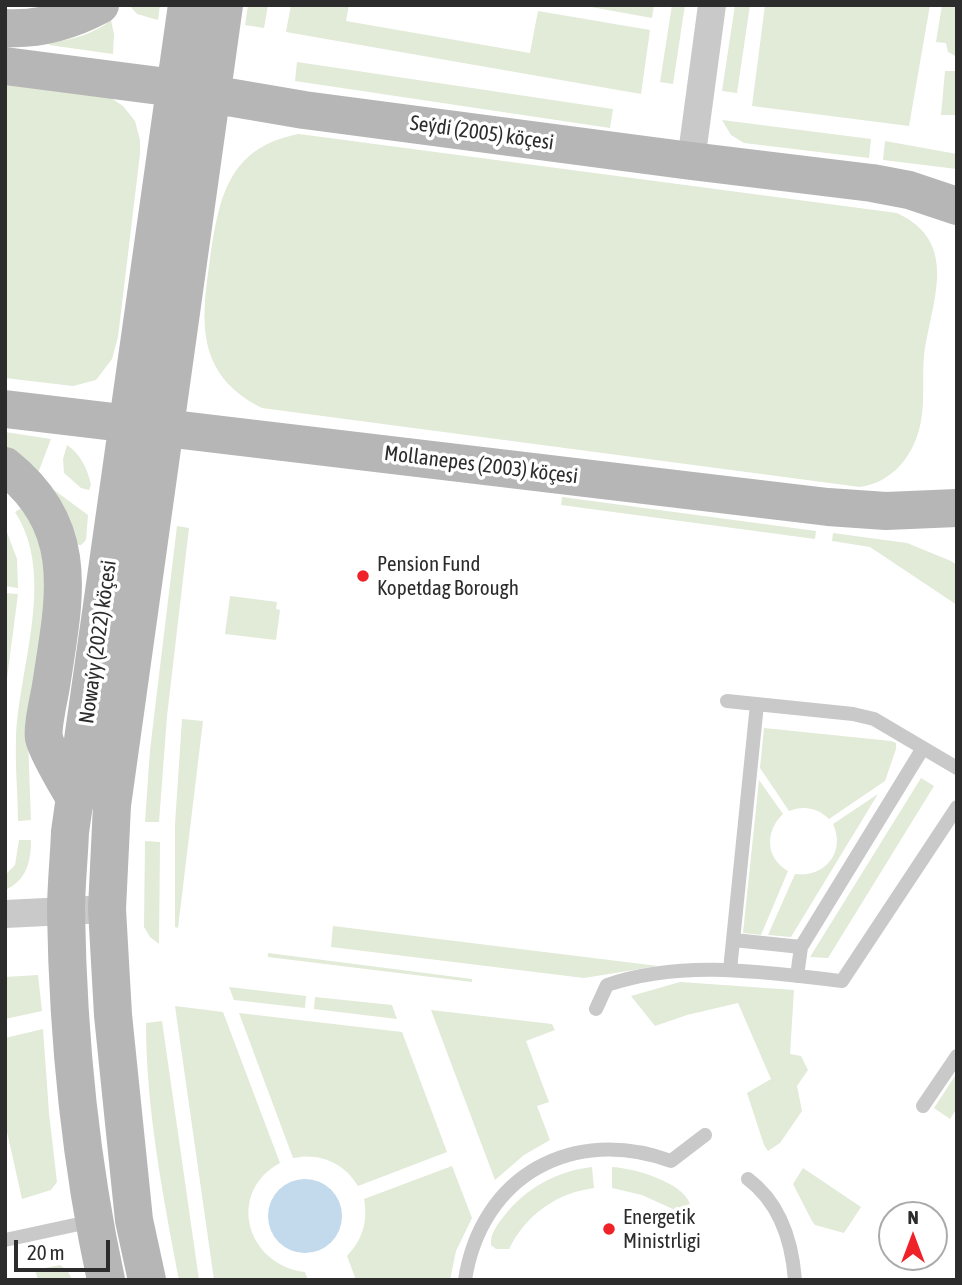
<!DOCTYPE html>
<meta charset="utf-8">
<style>
body{margin:0}
#map{position:relative;width:962px;height:1285px;overflow:hidden;background:#fff;font-family:"Asap Condensed",sans-serif}
canvas{display:block}
.frame{position:absolute;inset:0;border:7px solid #2c2c2c;pointer-events:none}
.north{position:absolute;left:878px;top:1201px;width:70px;height:70px;box-sizing:border-box;background:#fff;border:2px solid #ababab;border-radius:50%;rotate:0deg;font-size:19px;font-weight:700;line-height:28px;text-align:center;color:#2c2c2c}
.north::after{content:'';display:block;margin:auto;width:24px;height:32px;background:#ee2228;clip-path:polygon(50% 0,100% 100%,50% 72%,0 100%)}
.scale{position:absolute;left:14px;top:1240px;width:96px;height:32px;box-sizing:border-box;border:4px solid #2c2c2c;border-top:0;padding-left:9px;font-size:21px;line-height:24px;white-space:nowrap;color:#2c2c2c;-webkit-text-stroke:5px #fff;paint-order:stroke}
</style>
<div id="map">
<canvas width="962" height="1285"></canvas>
<div class="frame"></div>
<div class="north">N</div>
<div class="scale">20 m</div>
</div>
<script>
const ctx = document.querySelector('canvas').getContext('2d');
ctx.lineJoin = 'round';
function fillPath(path, color) { ctx.fillStyle = color; ctx.fill(path, 'evenodd'); }
function stroke(path, color, width, dash) { ctx.strokeStyle = color; ctx.lineWidth = width; ctx.lineCap = dash ? 'butt' : 'round'; ctx.setLineDash(dash || []); ctx.stroke(path); }
function write(font, color, halo, rows, align = 'center') {
  ctx.font = font + ' "Asap Condensed",sans-serif'; ctx.lineWidth = 7; ctx.setLineDash([]); ctx.textBaseline = 'middle'; ctx.strokeStyle = halo; ctx.fillStyle = color; for (const [text, x, y, turn = 0] of rows) {
    ctx.save(); ctx.translate(x, y); ctx.rotate((+turn || 0) * Math.PI / 180); ctx.textAlign = isNaN(turn) ? turn : align; if (halo) ctx.strokeText(text, 0, 0); ctx.fillText(text, 0, 0); ctx.restore();
  }
}
fillPath(new Path2D(`
 M129 5H160L158 20 137 14Z
 M248 5H268L264 28 245 25Z
 M291 5H349L346 21 530 53 538 11 650 30 641 94 286 32Z
 M580 5H654L652 18Z
 M672 5H685L673 84 660 82Z
 M735 5H750L737 93 722 91Z
 M765 5H930L909 126 752 106Z
 M942 5H957V57L948 52 946 43 936 42Z
 M111 20 114 34 113 54 49 45 50 43C72 39 93 35 111 20Z
 M297 62 613 109 610 128 295 81Z
 M945 71H957V115H941Z
 M5 84 108 96 123 106 135 121 140 140V154L118 337 112 359 96 380 73 386 5 378Z
 M722 120 871 139 869 158 744 143 731 135Z
 M299 134 897 213C962 243 930 305 924 356 922 377 925 400 921 421 915 454 894 482 860 487L262 408C195 374 201 322 210 259 219 198 228 147 299 134Z
 M885 141 957 154V169L883 160Z
 M5 432 51 439 38 473 27 462 5 447Z
 M67 445C80 453 88 470 91 485L89 490 81 488 64 473 63 459Z
 M54 490 88 515 86 540 81 545H78L52 491Z
 M562 497 816 531 815 539 561 505Z
 M25 506 34 519 48 575 28 739 31 820 18 821C18 794 15 767 16 740 18 668 57 577 15 512Z
 M177 526 189 528 167 716 159 822H145L150 750Z
 M5 527 17 559 18 588 5 586Z
 M833 533 907 543 951 561 957 565V605L870 547 832 541Z
 M5 593 18 594 6 686H5Z
 M230 596 277 602 276 609 280 610 276 640 225 634Z
 M182 719 203 721 178 928 175 927V824Z
 M764 728 891 741 896 743V749L885 781 829 819C818 808 804 805 789 811L760 768Z
 M921 778 934 786 828 958 810 957Z
 M759 780 783 814C765 831 765 858 788 871L761 935 743 933Z
 M878 794 791 937 768 935 795 874C825 878 846 852 833 824Z
 M19 840H31C31 862 27 880 5 890V875L15 865Z
 M145 841 160 842 159 944 150 937 144 927Z
 M333 926 658 966 584 978 331 947Z
 M268 953 472 979V982L268 957Z
 M38 975 42 1011 5 1019V977Z
 M680 982 794 990 790 1054 801 1056 808 1070 797 1086 802 1111 780 1143 768 1151 764 1145 747 1093 771 1079 738 1003 687 1015 655 1026 631 996Z
 M229 987 306 996 305 1008 234 1000Z
 M315 997 392 1005 397 1019 314 1009Z
 M175 1006 223 1012 280 1163C226 1192 246 1265 305 1272L308 1280H214Z
 M431 1010 552 1024 555 1030 526 1041 549 1102 537 1106 550 1140 524 1155 495 1180Z
 M239 1013 402 1032 447 1152 358 1186C345 1163 319 1152 293 1158Z
 M162 1021 199 1280H179C163 1196 146 1109 146 1023Z
 M43 1029 49 1113 57 1182 51 1190 22 1199 5 1123V1038Z
 M957 1073V1108L950 1119 934 1108Z
 M452 1166 472 1218 456 1251 450 1280H356L347 1256C363 1239 368 1221 364 1199Z
 M592 1167 594 1188C556 1193 526 1215 509 1249H496L491 1245C490 1234 497 1225 504 1216 526 1188 557 1171 592 1167Z
 M612 1167C633 1168 683 1182 690 1204L675 1210 642 1195 612 1188Z
 M803 1168 861 1207 844 1233 815 1225 812 1221 793 1184Z
 M60 1265 68 1271 72 1280H38L35 1270Z`), '#e1ebd8');
fillPath(new Path2D(`
 M268 1216a37 37 0 1 1 74 0a37 37 0 1 1-74 0Z`), '#c2daec');
stroke(new Path2D(`
 M727 701 853 714 874 719 957 768
 M734 940 801 947
 M730 970 757 704
 M797 976 801 947 923 748
 M596 1009 607 985C683 959 764 972 842 981L957 807
 M923 1106 957 1056
 M748 1179C780 1203 792 1241 795 1280
 M5 1240 93 1221
 M465 1280C481 1175 574 1125 671 1161L705 1135`), '#c9c9c9', 14);
stroke(new Path2D(`
 M691 161 712 5
 M5 914 107 909`), '#c9c9c9', 28);
stroke(new Path2D(`
 M5 28C39 30 70 21 100 5
 M5 66 175 88 304 110 691 161 872 183 909 190 957 206
 M5 409 828 507 886 511 957 508
 M5 466C83 528 64 599 51 686 49 698 42 727 44 738 47 752 68 786 76 800
 M106 1280C80 1160 68 1035 66 912 66 886 69 859 70 832L187 5
 M147 1280 134 1220 113 1015 107 909 112 805 224 5`), '#b6b6b6', 38);
for (const [x, y, r, color] of [
 [363,576,7,"#ee2228"],
 [609,1229,7,"#ee2228"]
]) { const dot = new Path2D(); dot.arc(x, y, r, 0, 2 * Math.PI); ctx.fillStyle = color; ctx.fill(dot); stroke(dot, '#fff', 2.5); }
write('21px', '#2c2c2c', '#fff', [
 ["Seýdi (2005) köçesi",482,133,8],
 ["Mollanepes (2003) köçesi",481,465,7],
 ["Nowaýy (2022) köçesi",98,642,-82]
]);
write('21px', '#2c2c2c', '#fff', [
 ["Pension Fund",377,564],
 ["Kopetdag Borough",377,588],
 ["Energetik",623,1217],
 ["Ministrligi",623,1241]
], 'left');
</script>
